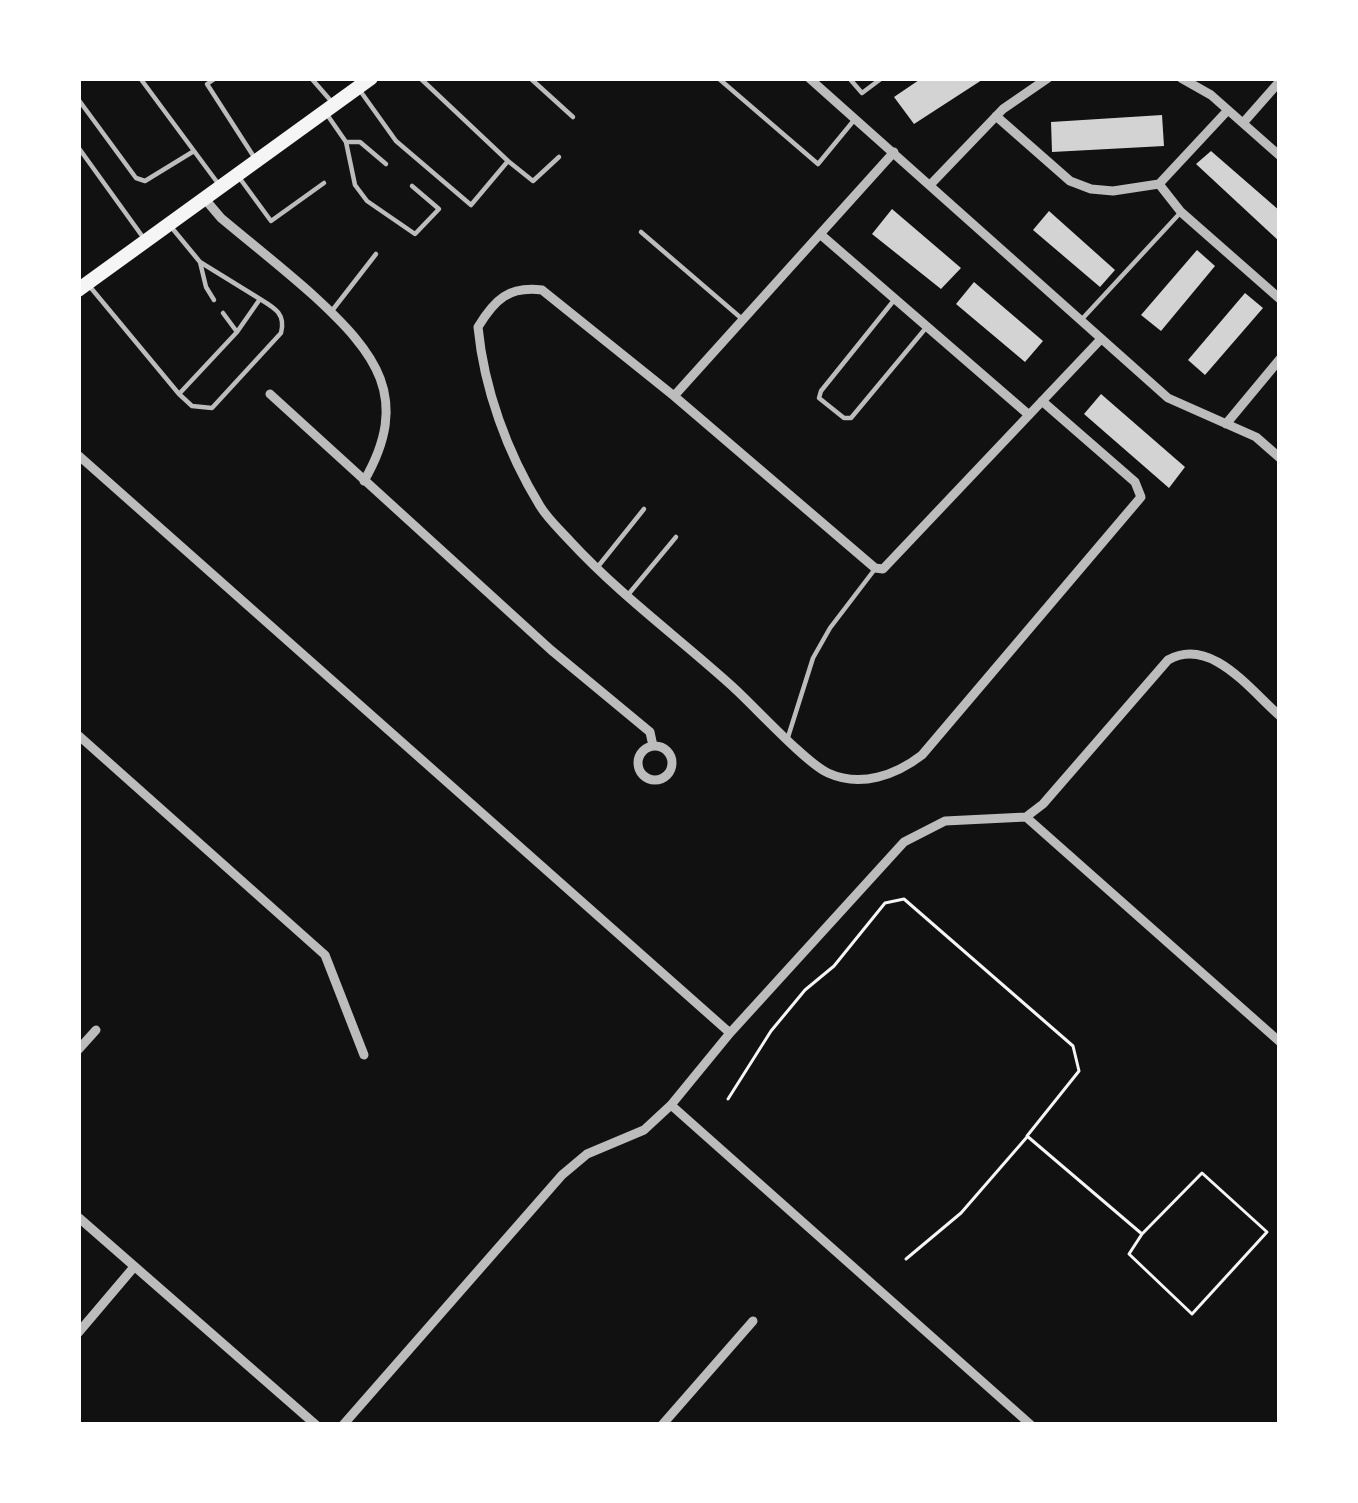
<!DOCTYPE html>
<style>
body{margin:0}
#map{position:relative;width:1358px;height:1503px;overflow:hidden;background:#111;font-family:"DejaVu Sans",sans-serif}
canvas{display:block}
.frame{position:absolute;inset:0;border:81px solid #fff;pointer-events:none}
</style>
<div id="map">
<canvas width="1358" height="1503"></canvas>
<div class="frame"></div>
</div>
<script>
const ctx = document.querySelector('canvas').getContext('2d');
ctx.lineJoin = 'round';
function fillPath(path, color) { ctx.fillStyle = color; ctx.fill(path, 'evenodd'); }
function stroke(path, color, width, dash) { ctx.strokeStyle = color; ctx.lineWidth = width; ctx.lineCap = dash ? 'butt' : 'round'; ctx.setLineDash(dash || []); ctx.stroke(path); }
fillPath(new Path2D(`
 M922 78H985L914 124 894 97Z
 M1162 115 1164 146 1052 152 1051 122Z
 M1211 151 1280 211V242L1196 164Z
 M892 209 961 268 941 289 872 234Z
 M1049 211 1115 270 1100 287 1033 230Z
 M1197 250 1215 266 1161 331 1141 315Z
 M974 282 1043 341 1025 362 956 304Z
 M1245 293 1263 308 1205 375 1188 360Z
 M1101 394 1185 467 1169 488 1084 414Z`), '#d3d3d3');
stroke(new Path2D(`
 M728 1099 771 1031 805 990 834 966 885 903 904 899 1073 1046 1079 1071 1027 1136 1142 1234 1129 1254 1192 1314 1267 1232 1202 1173 1142 1234
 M906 1259 961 1213 1027 1137`), '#f5f5f5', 3);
stroke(new Path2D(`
 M140 78 217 182
 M216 78 207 84 254 157
 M311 78 331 101
 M530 78 573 117
 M718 78 818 164 855 119
 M849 78 862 93 882 78
 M361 92 396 141 471 205 508 161 420 78
 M78 99 136 178 145 181 194 151
 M328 116 346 142 355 185 367 201 415 234 439 209 412 186
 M346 142H360L386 164
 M78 147 145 240
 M508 161 533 181 559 157
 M241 180 271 221 324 183
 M641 232 741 318
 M200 262 206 287 214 300
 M91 288 179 394 237 332 260 299 200 262 172 228
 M895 299 821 391 819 398 844 418H851L925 329
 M331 312 376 254
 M223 313 237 332
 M1083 318 1181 212
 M179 394 192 406 212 408 281 333C286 314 275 308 260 299
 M596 569 644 509
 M627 596 676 537
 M788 737 813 658 830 628 875 569`), '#bcbcbc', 4.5);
stroke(new Path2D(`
 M809 78 1168 398 1256 437 1280 458
 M1181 78 1211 95 1280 156
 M996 116 1070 181 1091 189 1113 191 1159 184 1228 110
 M1243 123 1280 81
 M894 152 674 396 875 568 883 569 1101 339
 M931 184 1003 109 1048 78
 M1159 184 1181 212 1280 299
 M204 198 221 218C252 244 284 269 314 296 376 353 412 398 364 481
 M820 234 1029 415
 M270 394 551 650 650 732 653 746
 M674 396 542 290C509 286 495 299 478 327 484 389 507 452 540 506 548 519 560 530 570 541 620 595 679 638 733 687 755 707 806 763 828 773 861 788 896 775 922 755L1141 497 1135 482 1042 401
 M1226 424 1280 359
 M78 455 730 1033
 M78 735 325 955 364 1055
 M638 763a17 17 0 1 1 34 0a17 17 0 1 1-34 0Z
 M1026 817 1280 1042
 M78 1050 96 1030
 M671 1105 1031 1425
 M78 1217 316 1425
 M78 1333 134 1267
 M343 1425 562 1175 587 1154 644 1130 671 1105 730 1033 904 842 945 821 1026 817 1043 804 1168 660C1211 636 1250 690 1280 716
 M662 1425 753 1321`), '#bcbcbc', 9);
stroke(new Path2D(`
 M78 290 371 78`), '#f5f5f5', 14);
</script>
